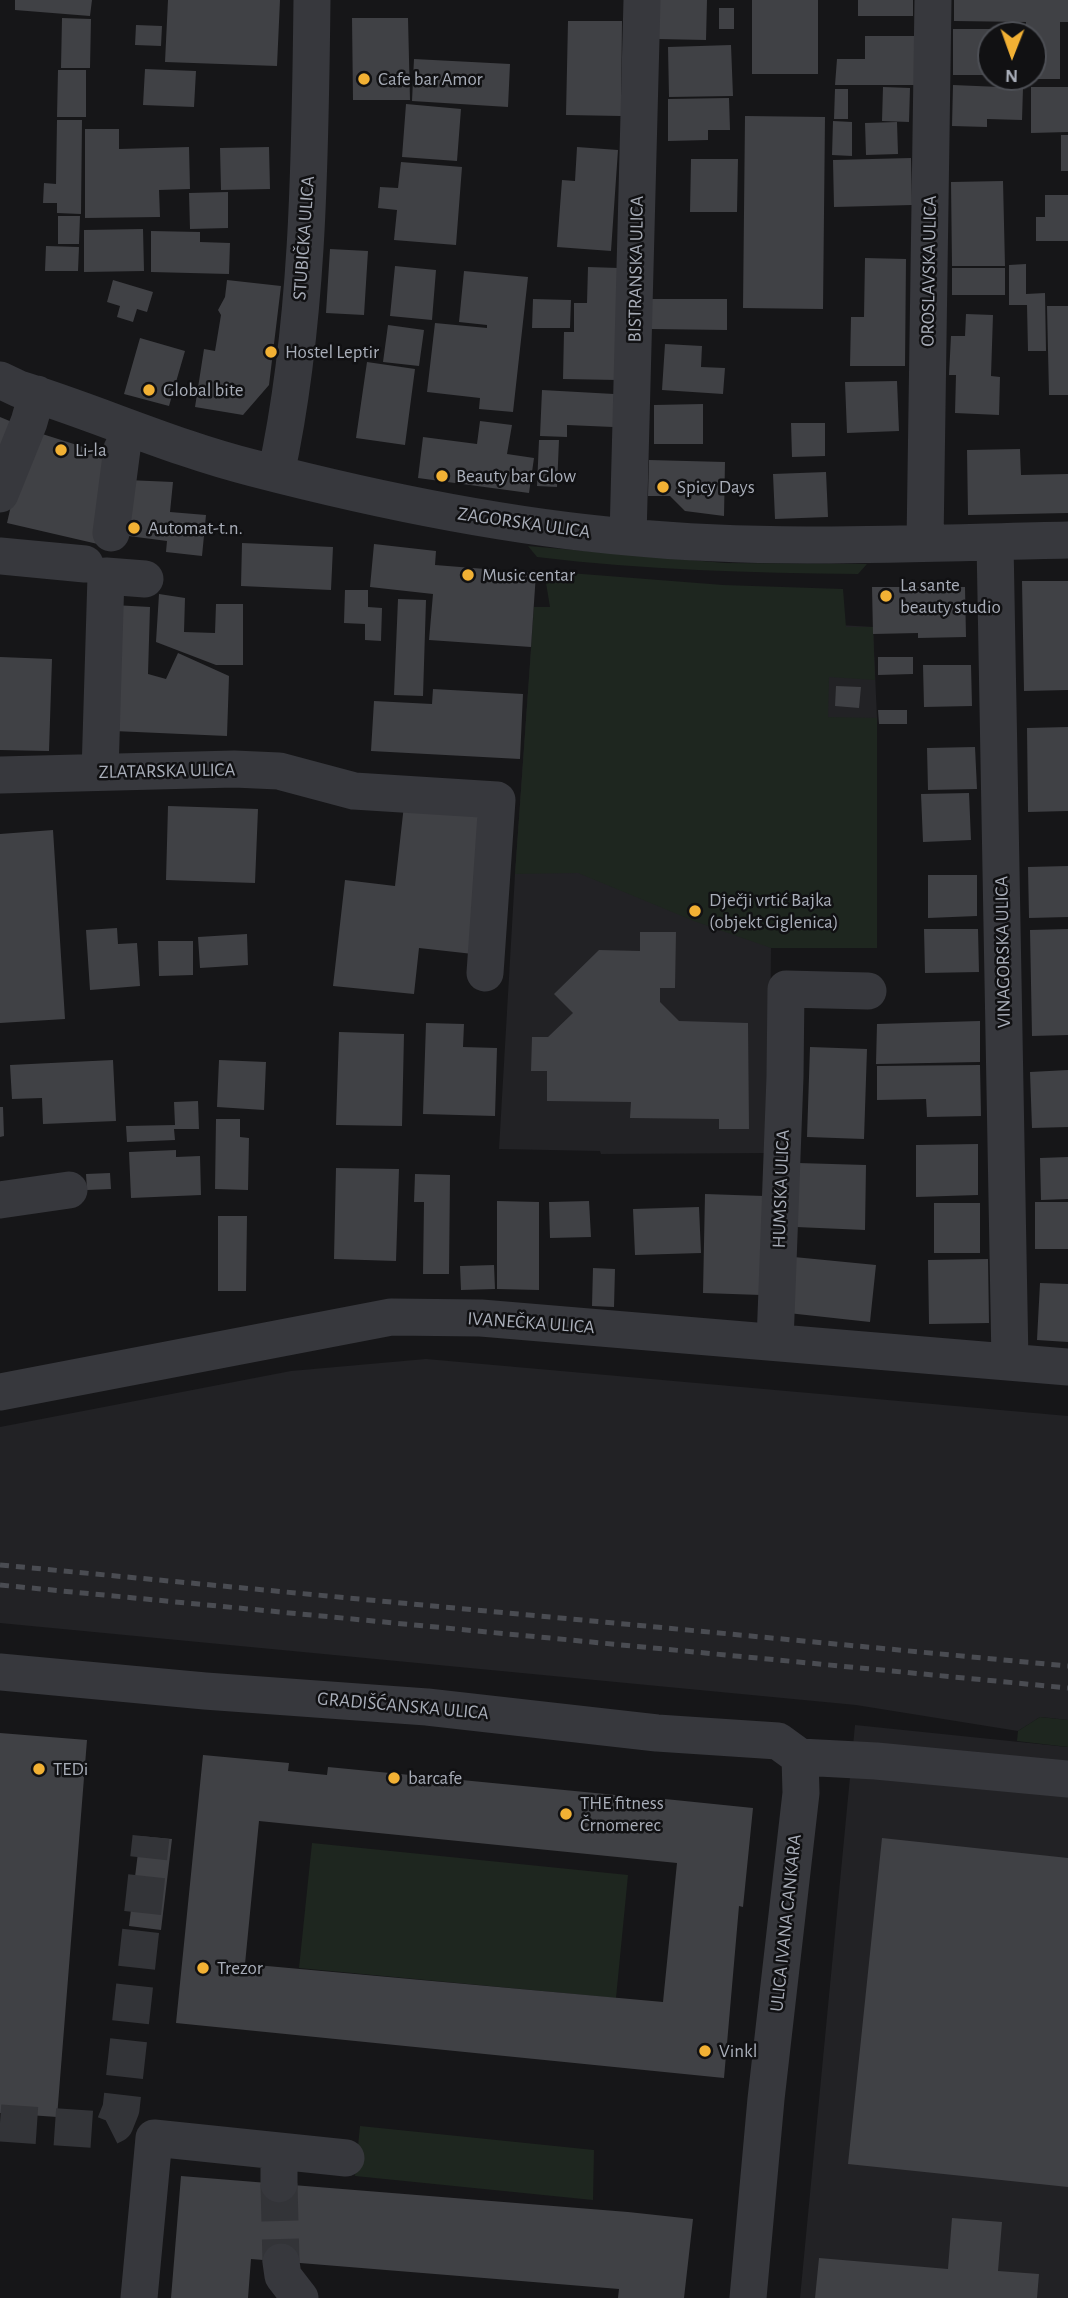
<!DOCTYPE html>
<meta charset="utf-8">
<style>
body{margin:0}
#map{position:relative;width:1068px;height:2298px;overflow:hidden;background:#161618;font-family:"Alegreya Sans",sans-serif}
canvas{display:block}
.north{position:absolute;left:977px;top:21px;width:70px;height:70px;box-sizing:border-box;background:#111113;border:2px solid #4d4f55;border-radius:50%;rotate:181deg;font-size:19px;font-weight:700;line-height:28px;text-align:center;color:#a8adb8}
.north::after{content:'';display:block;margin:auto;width:24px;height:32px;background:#f2b134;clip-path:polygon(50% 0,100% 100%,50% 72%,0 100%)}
</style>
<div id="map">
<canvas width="1068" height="2298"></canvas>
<div class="north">N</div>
</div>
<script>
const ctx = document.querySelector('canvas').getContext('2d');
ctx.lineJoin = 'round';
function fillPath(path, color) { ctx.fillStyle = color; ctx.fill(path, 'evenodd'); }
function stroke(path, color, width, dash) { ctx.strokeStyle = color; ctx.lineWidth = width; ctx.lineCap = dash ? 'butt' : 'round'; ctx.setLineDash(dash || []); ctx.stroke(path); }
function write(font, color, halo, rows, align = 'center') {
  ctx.font = font + ' "Alegreya Sans",sans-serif'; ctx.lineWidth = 5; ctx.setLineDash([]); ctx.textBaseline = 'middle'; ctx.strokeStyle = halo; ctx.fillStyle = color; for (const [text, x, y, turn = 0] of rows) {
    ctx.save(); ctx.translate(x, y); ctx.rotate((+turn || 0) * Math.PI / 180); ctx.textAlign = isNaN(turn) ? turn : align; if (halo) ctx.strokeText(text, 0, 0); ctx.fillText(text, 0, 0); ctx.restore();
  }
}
fillPath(new Path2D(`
 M534 607 873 627 877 718V948H771L769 1153 601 1154 600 1151 499 1149 515 874Z
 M426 1359 1068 1416V1720L1040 1717 1018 1731 856 1705 0 1623V1427L291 1371Z
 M855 1725 1068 1747V2298H800Z`), '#222225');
fillPath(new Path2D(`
 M528 546 725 563 867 564 858 574C751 573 644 570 537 557Z
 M544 571 723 585 843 589 846 627H873L875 680 829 677 828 717 877 718V948H771L694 921 578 873 515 874 534 607H550Z
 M1040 1717 1068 1720V1747L1017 1741 1018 1731Z
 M312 1843 628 1875 616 1998 299 1968Z
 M360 2126 594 2150 593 2200 355 2176Z`), '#1e261f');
fillPath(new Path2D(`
 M15 0H92L90 16 15 10Z
 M168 0H280L277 66 165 62Z
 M658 0H707L706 40 657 39Z
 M752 0H818V74H752Z
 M858 0H913V16H858Z
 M954 0H1068V22H1060V79H1033V35H1025L1026 22 954 21Z
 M719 8H734V29H719Z
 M62 18 91 19 90 68H61Z
 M352 18H408L410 100H353Z
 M568 21H622L621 116 566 115Z
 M136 25 162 26 161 46 135 45Z
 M953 29H1007V35H991V75H953Z
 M865 36H916V85H835L837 59H865Z
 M731 45 733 96 669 97 668 47Z
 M414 59 510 64 508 107 412 101Z
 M145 69 196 71 194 107 143 105Z
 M58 70H86V117H57Z
 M953 85 1023 88 1022 120 987 119V127L952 126Z
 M883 87 910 88 909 122 882 121Z
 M1031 87H1068V132L1031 133Z
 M835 89H848V119H834Z
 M729 98 730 130H708V140L668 141V99Z
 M406 104 461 109 457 161 402 157Z
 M745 116 825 117 823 309 743 308Z
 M57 120H82L81 214 57 213V203H43L44 183 56 184Z
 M833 121 852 122V156L832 155Z
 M897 122 898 154 866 155 865 123Z
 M85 129H119V149L189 147 190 189 159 190 160 217 85 218Z
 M1061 135H1068V171H1061Z
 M269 147 270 189 221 190 220 148Z
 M577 147 618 150 611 251 557 247 562 180 575 181Z
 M911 158 912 205 834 207 833 160Z
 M691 159H738L737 212H690Z
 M401 162 462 167 456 245 394 240 397 210 378 208 380 187 398 188Z
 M1003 181 1005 266H952L951 182Z
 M228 192V228L190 229 189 193Z
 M1045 195H1068V241H1036V217H1045Z
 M58 216H80L79 244H58Z
 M143 229 144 271 84 272V230Z
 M151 231 200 232V242L230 243 229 274 151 272Z
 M46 246 79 247 78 271H45Z
 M330 249 368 251 364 315 326 313Z
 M865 258 906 259 905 366H850L851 317H864Z
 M1026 264V294L1045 293 1046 351H1028L1027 305H1009V265Z
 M395 266 436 270 432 320 390 316Z
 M588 267 619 268 617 380 563 379 564 332H574V303H587Z
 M952 268H1005V295H952Z
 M464 271 528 277 513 412 479 409 480 398 427 392 435 323 487 328V325L459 322Z
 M113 280 153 292 147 312 137 309 133 322 117 317 120 306 107 302Z
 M227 280 281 286 269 385 243 415 195 407 204 349 215 351 221 315 218 310 225 297Z
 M533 299 571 300 570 328H532Z
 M651 299H727V330L651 329Z
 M1047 306H1068V395H1049Z
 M966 314 993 315 991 376 1000 377 999 415 955 413 956 375H949L951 336H965Z
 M388 325 424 330 419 366 383 362Z
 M140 338 185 351 169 406 124 394Z
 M665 344 702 346 701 367 725 368 723 394 662 390Z
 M367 362 415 369 405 445 356 438Z
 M897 381 899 431 847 433 845 382Z
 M542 390 614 394 613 427 567 425V437L540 436Z
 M703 404V444H654V405Z
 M0 417 36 432 118 458 102 545 7 523 12 501 0 496Z
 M480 421 512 425 507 454 534 458 529 493 418 478 423 437 477 444Z
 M791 423H825V456L792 457Z
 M539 440H559L557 487 537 486Z
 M1020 449 1021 475 1068 474V513L968 515 967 450Z
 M649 460 725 462 724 516 685 511 670 496H648Z
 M826 472 828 517 775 519 773 474Z
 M127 480 173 482 170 512 206 515 202 556 166 552 167 541 121 535Z
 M242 543 333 547 331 590 241 586Z
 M374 544 436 551 435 565 536 573 531 647 429 640 433 594 370 587Z
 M1022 581H1068V690L1024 691Z
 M872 587H965L966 637 918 638V633L873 634Z
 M345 590H368V607L382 608 381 641 365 640V624L344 623Z
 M159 594 185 598 184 632 215 633 216 604H243V665H216L156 642Z
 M398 599 426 600 423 696 394 695Z
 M113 605 150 607 148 674 166 679 178 653 229 676 227 736 91 730Z
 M0 657 52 659 49 751 0 750Z
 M878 657H913V674L878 675Z
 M923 665H971L972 706 924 707Z
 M836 686 861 687 859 708 835 706Z
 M433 689 523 694 520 759 371 751 374 701 432 704Z
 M878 710H907V724H879Z
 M1068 727V811L1028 812 1027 728Z
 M975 747 977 789 928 790 927 748Z
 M969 793 971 840 923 842 921 794Z
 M404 805 488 814 473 954 419 948 414 994 333 986 345 880 395 886Z
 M168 806 258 809 255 883 166 880Z
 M53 830 65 1019 0 1023V834Z
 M1068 866V917L1029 918 1028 867Z
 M928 875H977V916L928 918Z
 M117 928 118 944 137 943 140 986 90 990 86 930Z
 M924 929H978L979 972 925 973Z
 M1068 929V1035L1032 1036 1030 930Z
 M640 932H676L675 988H660V1002L679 1021 748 1023 749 1129H719V1119L630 1118 631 1102 547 1101V1071H531L532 1037H548L573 1013 554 994 599 950 640 951Z
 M247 934 248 965 200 968 198 937Z
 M158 941H193V975L159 976Z
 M980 1021V1062L876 1064 877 1024Z
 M426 1023 464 1024 463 1047 497 1048 495 1116 423 1114Z
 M339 1032 404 1034 402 1126 336 1125Z
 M810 1047 867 1049 864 1139 807 1137Z
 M113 1060 116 1121 43 1124 42 1098 12 1099 10 1065Z
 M219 1060 266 1062 264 1110 217 1107Z
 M980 1065 981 1116 927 1117 926 1099 877 1100V1066Z
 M1068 1070V1127L1032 1128 1030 1072Z
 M198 1101 199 1129H174L175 1140 127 1142 126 1126 175 1125 174 1102Z
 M0 1107H3L4 1136 0 1137Z
 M216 1119H240V1137L249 1138 248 1190 215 1189Z
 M978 1144V1195L916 1197V1145Z
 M176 1150V1157L200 1156 201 1195 131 1198 129 1152Z
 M1068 1157V1199L1041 1200 1040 1158Z
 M798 1163 866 1165 865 1230 796 1227Z
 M336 1168 399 1169 396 1261 334 1259Z
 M110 1173 111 1189 87 1190 86 1174Z
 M415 1174 450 1175 449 1274H423L424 1202H414Z
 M705 1194 764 1196 761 1295 703 1293Z
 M497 1201 539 1202V1290L497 1289Z
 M589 1201 591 1237 550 1238 549 1202Z
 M1035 1202H1068V1249H1035Z
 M934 1203H980V1253H934Z
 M699 1207 701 1253 635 1255 633 1209Z
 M218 1216H247L246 1291H218Z
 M794 1257 876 1265 870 1322 788 1313Z
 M988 1259 989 1323 929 1324 928 1260Z
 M494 1265 495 1289 461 1290 460 1266Z
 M593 1268 615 1269 614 1307 592 1306Z
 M1040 1283 1068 1284V1342L1037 1340Z
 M0 1733 87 1740 57 2117 0 2113Z
 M203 1755 289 1763 288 1771 307 1773 327 1775 328 1767 626 1796 625 1805 664 1809 665 1799 753 1808 743 1907 739 1906 724 2078 176 2023ZM259 1821 677 1863 663 2002 245 1964Z
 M140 1836 172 1839 161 1930 129 1926Z
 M882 1838 1068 1858V2187L848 2164Z
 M181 2176 628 2212 693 2219 684 2298H618L619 2289 251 2259 248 2298H171Z
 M952 2218 1002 2222 998 2271 1039 2274 1037 2298H815L819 2258 948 2269Z`), '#404145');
stroke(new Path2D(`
 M0 2123 103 2130 115 2124 121 2109 151 1837
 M279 2184 281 2262`), '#333438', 37, [37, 18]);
stroke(new Path2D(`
 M0 380 19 389C97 413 173 448 253 468 376 500 501 526 628 537 772 551 923 543 1068 540
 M276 474C309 322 310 155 312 0
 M0 494 29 422 37 394
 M111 533 122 449
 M628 537 642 0
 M995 542 1010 1362
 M925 543 933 0
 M0 556 85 564
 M100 772 106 576 145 579
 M0 775 234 769 279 771 354 791 497 800 485 973
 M0 1200 69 1190
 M775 1342 785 1077 786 989 868 991
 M0 1392 391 1317 481 1318 1068 1367
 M0 1672 205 1691 427 1707 657 1733 778 1741 800 1757
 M800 1757 876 1761 1068 1779
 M279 2184V2151
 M281 2262 283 2276 300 2298
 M139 2298 154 2138 346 2158
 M748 2298 766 2099 801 1793 800 1757`), '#37383d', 37);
stroke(new Path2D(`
 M0 1565 1068 1666
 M0 1585 1068 1688`), '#4a4c52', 5, [9, 7]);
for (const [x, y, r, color] of [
 [364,79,7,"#f2b134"],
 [271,352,7,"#f2b134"],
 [149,390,7,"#f2b134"],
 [61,450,7,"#f2b134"],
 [442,476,7,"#f2b134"],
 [663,487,7,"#f2b134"],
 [134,528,7,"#f2b134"],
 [468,575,7,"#f2b134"],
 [886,596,7,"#f2b134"],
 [695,911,7,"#f2b134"],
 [39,1769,7,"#f2b134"],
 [394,1778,7,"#f2b134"],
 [566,1814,7,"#f2b134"],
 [203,1968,7,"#f2b134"],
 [705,2051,7,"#f2b134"]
]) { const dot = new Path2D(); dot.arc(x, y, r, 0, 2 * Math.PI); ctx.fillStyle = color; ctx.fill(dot); stroke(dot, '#111113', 2.5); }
write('19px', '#a8adb8', '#111113', [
 ["Cafe bar Amor",378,79],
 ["Hostel Leptir",285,352],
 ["Global bite",163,390],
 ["Li-la",75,450],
 ["Beauty bar Glow",456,476],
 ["Spicy Days",677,487],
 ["Automat-t.n.",148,528],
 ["Music centar",482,575],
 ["La sante",900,585],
 ["beauty studio",900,607],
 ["Dječji vrtić Bajka",709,900],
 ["(objekt Ciglenica)",709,922],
 ["TEDi",53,1769],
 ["barcafe",408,1778],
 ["THE fitness",580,1803],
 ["Črnomerec",580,1825],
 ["Trezor",217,1968],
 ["Vinkl",719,2051]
], 'left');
write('19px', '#a8adb8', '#111113', [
 ["STUBIČKA ULICA",304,238,-86],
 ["BISTRANSKA ULICA",636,269,-89],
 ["OROSLAVSKA ULICA",929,271,-89],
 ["ZAGORSKA ULICA",524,523,8],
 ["ZLATARSKA ULICA",167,771,-1],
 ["VINAGORSKA ULICA",1003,952,-91],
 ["HUMSKA ULICA",781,1189,-88],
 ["IVANEČKA ULICA",531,1323,4],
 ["GRADIŠĆANSKA ULICA",403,1706,5],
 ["ULICA IVANA CANKARA",786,1923,-84]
]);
</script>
